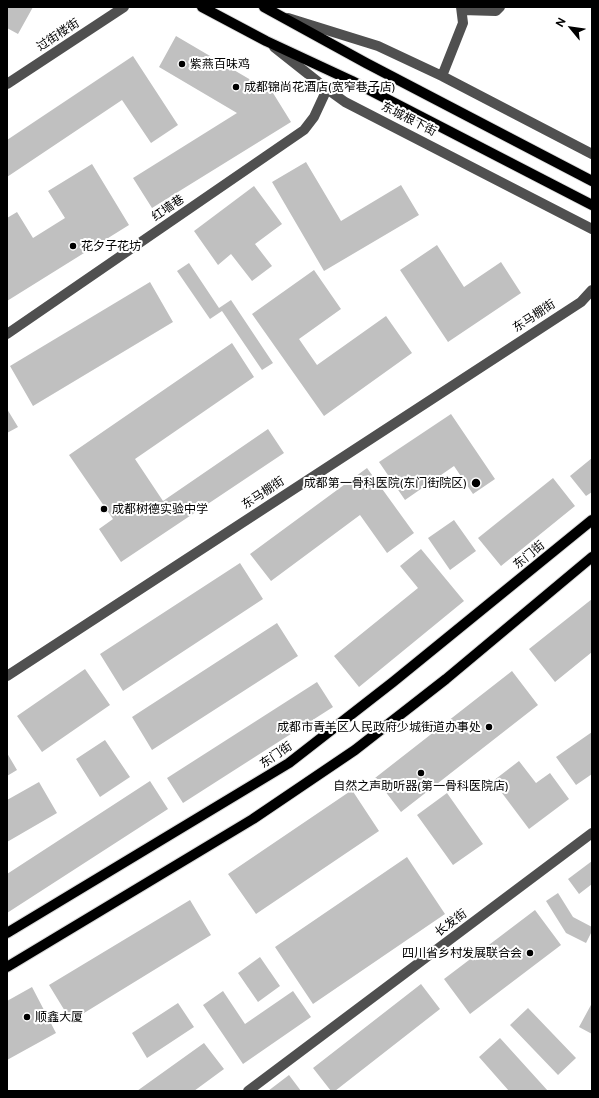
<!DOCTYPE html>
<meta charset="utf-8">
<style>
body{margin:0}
#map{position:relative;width:599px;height:1098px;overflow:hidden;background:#fff;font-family:"Public Sans",sans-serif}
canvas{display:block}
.frame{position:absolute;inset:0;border:8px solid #000;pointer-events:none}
.north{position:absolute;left:551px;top:8px;width:40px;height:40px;-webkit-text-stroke:3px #fff;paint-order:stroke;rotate:299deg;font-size:11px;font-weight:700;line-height:16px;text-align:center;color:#000}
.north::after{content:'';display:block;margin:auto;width:14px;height:18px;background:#000;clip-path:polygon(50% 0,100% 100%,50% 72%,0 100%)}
</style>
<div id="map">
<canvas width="599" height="1098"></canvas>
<div class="frame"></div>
<div class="north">N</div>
</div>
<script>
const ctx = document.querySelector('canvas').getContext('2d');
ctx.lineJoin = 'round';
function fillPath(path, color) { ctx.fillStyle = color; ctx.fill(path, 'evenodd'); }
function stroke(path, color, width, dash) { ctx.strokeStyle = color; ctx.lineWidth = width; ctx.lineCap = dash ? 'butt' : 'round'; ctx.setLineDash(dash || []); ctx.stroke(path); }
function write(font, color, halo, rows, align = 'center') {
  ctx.font = font + ' "Public Sans","Noto Sans SC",sans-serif'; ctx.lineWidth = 4; ctx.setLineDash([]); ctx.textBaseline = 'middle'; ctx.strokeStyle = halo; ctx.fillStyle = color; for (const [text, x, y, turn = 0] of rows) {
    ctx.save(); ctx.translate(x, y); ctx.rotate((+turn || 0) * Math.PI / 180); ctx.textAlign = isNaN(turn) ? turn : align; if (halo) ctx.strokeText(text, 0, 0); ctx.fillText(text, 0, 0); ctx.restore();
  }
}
fillPath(new Path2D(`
 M7 7H33L18 34 7 28Z
 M176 36 273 93 291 122 152 208 133 178 237 113 159 67Z
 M133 56 178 125 151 143 122 100 7 177V140Z
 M306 162 341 221 401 185 419 215 324 271 272 182Z
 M92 164 129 225 7 301V218L17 212 33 238 65 218 48 191Z
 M254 186 282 224 255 244 272 266 252 281 231 254 218 265 194 231Z
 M437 245 464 287 501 262 521 293 448 342 400 270Z
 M189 263 219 308 231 300 273 363 262 370 222 311 210 319 177 271Z
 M314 270 341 309 299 339 317 365 386 316 412 353 324 416 252 314Z
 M150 282 173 322 33 406 10 366Z
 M232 343 254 377 135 459 163 501 268 429 284 453 121 562 99 529 113 519 69 455Z
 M7 409 18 427 7 433Z
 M451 414 495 479 473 494 454 466 405 500 379 462Z
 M592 458V492L586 496 570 476Z
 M367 468 414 533 387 553 360 515 271 581 250 554Z
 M553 478 575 506 501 566 478 538Z
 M454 520 476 551 450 570 428 538Z
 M421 549 464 601 359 687 334 656 418 588 400 566Z
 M240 563 263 599 123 691 100 654Z
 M592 599V652L555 682 529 649Z
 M277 623 298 656 152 750 132 717Z
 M85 669 110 705 42 752 17 716Z
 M512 671 538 705 401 812 375 778Z
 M317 682 333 707 183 803 167 778Z
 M592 732V774L576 785 556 757Z
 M105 740 130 777 100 797 76 759Z
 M7 753 17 770 7 776Z
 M519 761 536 783 550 773 569 799 529 829 493 781Z
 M150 781 168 809 7 913V874Z
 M39 782 57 813 7 842V800Z
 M352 790 379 831 256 914 228 874Z
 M447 793 483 844 453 865 417 815Z
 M407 857 445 914 313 1004 275 947Z
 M592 861V884L579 894 568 879Z
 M558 893 573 917 592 927V931L586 943 566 933 546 901Z
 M190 900 211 935 71 1021 49 985Z
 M535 910 561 945 470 1014 444 979Z
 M260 957 280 986 258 1002 238 973Z
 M421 984 440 1009 335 1091H331L313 1068Z
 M32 987 56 1033 7 1060V1001Z
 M223 991 245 1024 293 991 311 1017 243 1064 203 1005Z
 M178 1003 194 1027 147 1058 132 1033Z
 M592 1003V1034L579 1027Z
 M528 1008 576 1058 558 1075 510 1025Z
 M500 1038 548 1091H509L479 1057Z
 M204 1043 224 1069 194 1091H137Z
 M289 1075 301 1091H268Z`), '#c0c0c0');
const major = new Path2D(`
 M202 7 266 41 352 81 592 205
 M264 7 366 63 592 181
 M7 933 289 763 393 682 592 520
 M7 967 253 819 355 750 446 679 592 557`);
stroke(major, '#dbdbdb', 12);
stroke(new Path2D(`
 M462 10 496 11 500 7
 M288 18 378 46 442 76 592 154
 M274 47 327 89 345 102 592 229
 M442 76 463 23 461 7
 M7 84 124 7
 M7 334 304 130 314 117 327 89
 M7 676 581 302 592 290
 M248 1091 592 833`), '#505050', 10);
stroke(major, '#000', 10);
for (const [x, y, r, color] of [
 [182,64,4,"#000"],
 [236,87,4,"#000"],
 [73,246,4,"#000"],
 [476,483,5,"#000"],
 [104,509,4,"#000"],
 [489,727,4,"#000"],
 [421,773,4,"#000"],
 [530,953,4,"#000"],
 [27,1017,4,"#000"]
]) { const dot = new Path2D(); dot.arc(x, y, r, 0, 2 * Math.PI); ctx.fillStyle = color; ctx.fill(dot); stroke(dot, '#fff', 1.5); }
write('12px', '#000', '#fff', [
 ["过街楼街",58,35,-33],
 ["东城根下街",409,119,27],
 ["红墙巷",168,208,-34],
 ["东马棚街",534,316,-33],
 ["东马棚街",263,493,-33],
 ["东门街",529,555,-39],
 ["东门街",276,755,-34],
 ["长发街",451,923,-37]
]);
write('12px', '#000', '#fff', [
 ["紫燕百味鸡",190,64],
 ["成都锦尚花酒店(宽窄巷子店)",244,87],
 ["花夕子花坊",81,246],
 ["成都第一骨科医院(东门街院区)",467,483,"right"],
 ["成都树德实验中学",112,509],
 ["成都市青羊区人民政府少城街道办事处",481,727,"right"],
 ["自然之声助听器(第一骨科医院店)",421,786,"center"],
 ["四川省乡村发展联合会",522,953,"right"],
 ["顺鑫大厦",35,1017]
], 'left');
</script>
